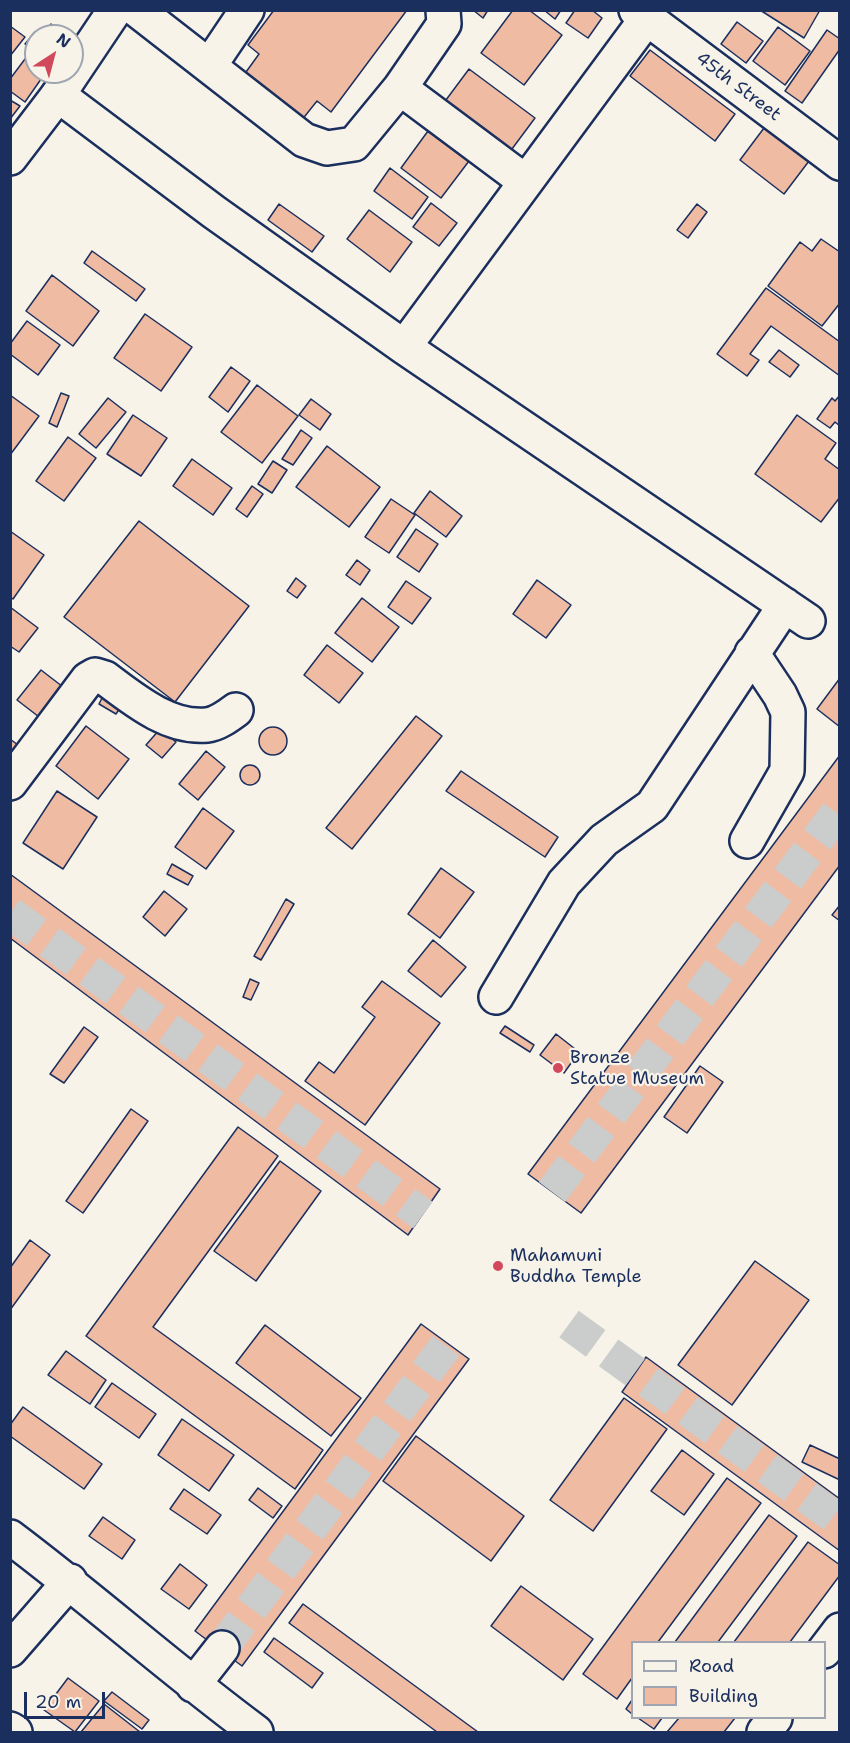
<!DOCTYPE html>
<style>
body{margin:0}
#map{position:relative;width:850px;height:1743px;overflow:hidden;background:#f7f3e8;font-family:"Shantell Sans",sans-serif}
canvas{display:block}
.frame{position:absolute;inset:0;border:12px solid #1b2f5e;pointer-events:none}
.legend{position:absolute;left:631px;top:1641px;width:195px;height:78px;box-sizing:border-box;background:#f7f3e8;border:2px solid #9fa5b1;margin:0;padding:8px 10px;list-style:none;font-size:18px;color:#1b2f5e}
.legend li{display:flex;align-items:center;gap:12px;height:30px}
.legend b{width:30px;border:2px solid #9fa5b1}
.north{position:absolute;left:24px;top:24px;width:60px;height:60px;box-sizing:border-box;background:#f7f3e8;border:2px solid #9fa5b1;border-radius:50%;rotate:36deg;font-size:16px;font-weight:700;line-height:24px;text-align:center;color:#1b2f5e}
.north::after{content:'';display:block;margin:auto;width:21px;height:27px;background:#d1495b;clip-path:polygon(50% 0,100% 100%,50% 72%,0 100%)}
.scale{position:absolute;left:24px;top:1692px;width:81px;height:27px;box-sizing:border-box;border:3px solid #1b2f5e;border-top:0;padding-left:8px;font-size:18px;line-height:21px;white-space:nowrap;color:#1b2f5e;-webkit-text-stroke:4px #f7f3e8;paint-order:stroke}
</style>
<div id="map">
<canvas width="850" height="1743"></canvas>
<div class="frame"></div>
<ul class="legend">
<li><b style="height:8px;background:#f7f3e8"></b>Road</li>
<li><b style="height:16px;background:#f0bba3"></b>Building</li>
</ul>
<div class="north">N</div>
<div class="scale">20 m</div>
</div>
<script>
const ctx = document.querySelector('canvas').getContext('2d');
ctx.lineJoin = 'round';
function fillPath(path, color) { ctx.fillStyle = color; ctx.fill(path, 'evenodd'); }
function stroke(path, color, width, dash) { ctx.strokeStyle = color; ctx.lineWidth = width; ctx.lineCap = dash ? 'butt' : 'round'; ctx.setLineDash(dash || []); ctx.stroke(path); }
function write(font, color, halo, rows, align = 'center') {
  ctx.font = font + ' "Shantell Sans",sans-serif'; ctx.lineWidth = 4.5; ctx.setLineDash([]); ctx.textBaseline = 'middle'; ctx.strokeStyle = halo; ctx.fillStyle = color; for (const [text, x, y, turn = 0] of rows) {
    ctx.save(); ctx.translate(x, y); ctx.rotate((+turn || 0) * Math.PI / 180); ctx.textAlign = isNaN(turn) ? turn : align; if (halo) ctx.strokeText(text, 0, 0); ctx.fillText(text, 0, 0); ctx.restore();
  }
}
const building = new Path2D(`
 M274 10H407L331 112 317 101 301 121 241 79 259 54 248 45Z
 M473 10H488L483 18Z
 M513 10H529L562 35 524 85 481 53Z
 M544 10H561L555 19Z
 M575 10H592L602 18 588 38 566 23Z
 M760 10H820L804 38Z
 M737 22 763 41 746 63 721 44Z
 M51 24 66 36H46L43 33Z
 M10 26 25 37 10 56Z
 M778 27 810 51 785 85 753 61Z
 M827 30 840 39V49L802 103 785 91Z
 M35 32 39 36H36V52L25 44Z
 M650 50 735 114 715 141 630 76Z
 M28 55 36 61V72H46L25 102 10 91V79Z
 M469 69 535 118 506 157 440 108Z
 M10 100 20 106 10 119Z
 M764 128 809 161 784 194 740 160Z
 M428 131 469 161 441 198 401 168Z
 M390 168 428 197 412 219 374 191Z
 M431 203 457 223 439 246 413 227Z
 M279 204 324 236 312 252 268 220Z
 M697 204 707 212 688 238 677 230Z
 M369 210 412 242 390 272 347 239Z
 M821 239 840 252V303L822 326 768 286 800 242 812 251Z
 M92 251 145 289 136 301 84 263Z
 M52 275 99 311 73 346 26 311Z
 M766 288 840 342V376L771 326 750 354 759 360 747 376 717 354Z
 M145 314 192 347 161 391 114 358Z
 M27 321 60 345 38 375 10 354V344Z
 M779 350 799 365 790 377 769 362Z
 M231 367 250 381 228 412 209 397Z
 M257 385 298 416 262 463 221 432Z
 M61 393 69 396 57 427 49 423Z
 M10 395 39 416 10 455Z
 M840 395V426L835 422 830 428 817 419 832 398 835 401Z
 M108 398 126 412 96 448 79 434Z
 M311 399 331 414 320 430 299 415Z
 M133 415 167 438 141 476 107 454Z
 M797 415 836 443 825 459 840 470V497L821 522 755 474Z
 M301 430 312 438 293 465 282 459Z
 M68 437 96 458 64 501 36 481Z
 M327 446 380 487 349 527 296 487Z
 M192 459 232 488 213 515 173 486Z
 M273 461 287 470 272 493 258 484Z
 M252 486 263 494 247 517 236 509Z
 M430 491 462 516 446 537 414 513Z
 M391 499 415 515 389 553 365 537Z
 M139 521 249 606 175 702 64 617Z
 M416 529 438 544 419 572 397 557Z
 M10 531 44 555 13 599 10 597Z
 M357 560 370 570 360 585 346 575Z
 M296 578 306 586 297 598 287 591Z
 M537 580 571 605 546 638 513 614Z
 M406 581 431 598 412 624 388 607Z
 M362 598 399 627 372 662 335 633Z
 M10 607 38 628 19 652 10 646Z
 M327 645 363 673 339 703 304 675Z
 M41 670 67 690 43 720 17 700Z
 M840 678V727L817 709Z
 M104 694 122 705 116 714 99 704Z
 M416 716 442 736 352 849 326 828Z
 M86 726 129 759 98 799 56 766Z
 M259 741a14 14 0 1 1 28 0a14 14 0 1 1-28 0Z
 M160 729 176 742 162 758 146 745Z
 M10 739 18 745 10 755Z
 M206 751 225 767 198 800 179 784Z
 M840 755V865L581 1213 528 1174Z
 M240 775a10 10 0 1 1 20 0a10 10 0 1 1-20 0Z
 M461 771 558 837 545 857 446 791Z
 M57 791 97 817 63 869 23 843Z
 M203 808 234 831 206 869 175 847Z
 M172 864 193 876 188 885 167 874Z
 M441 868 474 892 440 938 408 914Z
 M10 874 440 1189 408 1235 10 938Z
 M164 891 187 909 165 936 143 917Z
 M286 899 294 904 261 960 254 956Z
 M840 905V921L832 915Z
 M433 940 466 967 441 997 408 971Z
 M250 979 259 983 251 1000 243 997Z
 M382 981 440 1023 365 1125 305 1081 319 1062 334 1073 375 1017 362 1007Z
 M505 1026 534 1045 530 1052 500 1033Z
 M84 1027 98 1037 64 1083 50 1074Z
 M556 1034 579 1052 564 1073 540 1055Z
 M700 1066 723 1082 687 1133 664 1117Z
 M131 1109 148 1121 83 1213 66 1201Z
 M238 1127 278 1156 153 1327 323 1450 295 1489 86 1336Z
 M280 1161 321 1191 256 1281 214 1251Z
 M30 1240 50 1255 10 1310V1268Z
 M755 1261 809 1300 732 1405 678 1365Z
 M421 1324 469 1359 242 1666 195 1631Z
 M265 1325 361 1398 331 1436 236 1363Z
 M66 1351 106 1380 90 1404 48 1375Z
 M646 1357 840 1499V1551L622 1392Z
 M112 1383 156 1414 139 1438 95 1407Z
 M624 1398 667 1429 593 1531 550 1500Z
 M23 1407 102 1464 84 1489 10 1436V1425Z
 M182 1419 234 1455 209 1491 158 1455Z
 M416 1436 524 1516 491 1561 383 1481Z
 M810 1445 840 1459V1480L802 1462Z
 M682 1450 714 1474 684 1515 651 1491Z
 M727 1478 761 1503 658 1642H632V1678L617 1699 583 1674Z
 M258 1488 282 1506 273 1518 249 1500Z
 M184 1489 221 1515 207 1534 170 1509Z
 M769 1515 797 1536 718 1642H675Z
 M103 1517 135 1540 122 1559 89 1536Z
 M808 1542 840 1565V1575L790 1642H734Z
 M180 1564 207 1585 189 1609 161 1589Z
 M521 1586 593 1639 563 1680 491 1626Z
 M303 1604 478 1732H437L289 1623Z
 M274 1638 323 1673 312 1688 264 1652Z
 M68 1678 99 1701 75 1732 44 1710Z
 M112 1692 149 1720 142 1729 104 1701Z
 M632 1700V1714L626 1709Z
 M104 1704 140 1732H81Z
 M638 1718H662L654 1729Z
 M679 1718H735L724 1732H667Z`);
fillPath(building, '#f0bba3');
stroke(building, '#1b2f5e', 1.5);
stroke(new Path2D(`
 M10 913 423 1215
 M552 1192 840 809
 M569 1324 840 1521
 M222 1648 448 1343`), '#cbcccc', 33, [33, 16]);
const minor = new Path2D(`
 M137 10 304 140 327 148 354 144 400 88 444 24 443 10
 M636 10 840 163
 M210 65 247 10
 M400 88 526 182
 M58 95 214 212 404 347 808 621
 M404 347 647 18
 M10 783 88 679 95 675 105 678C133 699 169 729 207 725 217 724 228 716 236 710
 M747 841 787 771 788 712 780 695 752 653
 M496 997 564 883 604 840 652 806 785 605
 M10 1537C94 1600 172 1670 256 1732
 M10 1650 70 1581
 M824 1651 840 1630
 M193 1685 222 1648
 M10 1729 15 1732
 M764 1732 775 1718`);
const major = new Path2D(`
 M10 158 58 95 115 10`);
stroke(minor, '#1b2f5e', 38);
stroke(major, '#1b2f5e', 38);
stroke(minor, '#f7f3e8', 33);
stroke(major, '#f7f3e8', 33);
for (const [x, y, r, color] of [
 [558,1068,6,"#d1495b"],
 [498,1266,6,"#d1495b"]
]) { const dot = new Path2D(); dot.arc(x, y, r, 0, 2 * Math.PI); ctx.fillStyle = color; ctx.fill(dot); stroke(dot, '#f7f3e8', 2); }
write('18px', '#1b2f5e', '#f7f3e8', [
 ["45th Street",738,87,37]
]);
write('18px', '#1b2f5e', '#f7f3e8', [
 ["Bronze",570,1058],
 ["Statue Museum",570,1079],
 ["Mahamuni",510,1256],
 ["Buddha Temple",510,1277]
], 'left');
</script>
